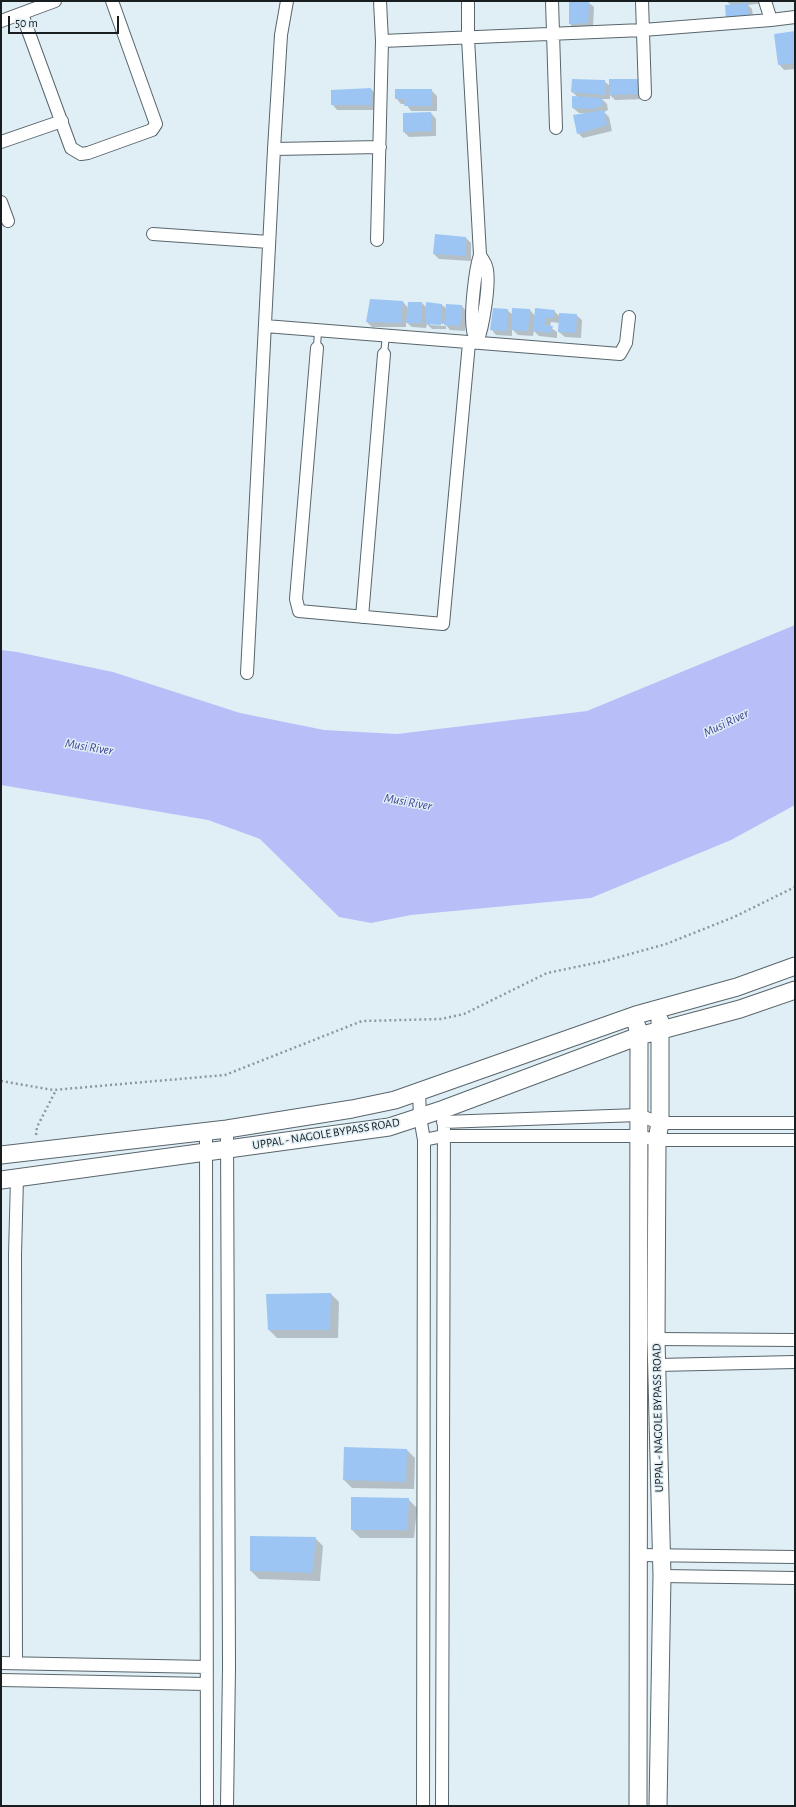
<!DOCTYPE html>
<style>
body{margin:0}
#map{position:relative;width:796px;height:1807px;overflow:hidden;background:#e0eff6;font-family:"Alegreya Sans",sans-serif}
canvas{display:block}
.frame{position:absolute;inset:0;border:2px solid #181d20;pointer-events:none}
.scale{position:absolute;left:8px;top:16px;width:111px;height:18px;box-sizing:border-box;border:2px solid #181d20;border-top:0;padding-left:5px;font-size:12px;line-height:14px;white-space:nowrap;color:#181d20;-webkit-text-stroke:3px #e0eff6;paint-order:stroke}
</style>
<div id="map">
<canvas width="796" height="1807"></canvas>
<div class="frame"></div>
<div class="scale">50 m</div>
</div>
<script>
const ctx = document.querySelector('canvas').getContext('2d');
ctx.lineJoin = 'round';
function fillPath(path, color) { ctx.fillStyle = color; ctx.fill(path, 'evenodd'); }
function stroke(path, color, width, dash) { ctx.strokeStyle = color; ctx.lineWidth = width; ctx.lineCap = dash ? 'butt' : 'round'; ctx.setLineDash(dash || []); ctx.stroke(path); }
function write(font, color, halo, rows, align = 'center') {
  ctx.font = font + ' "Alegreya Sans",sans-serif'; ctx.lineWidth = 3; ctx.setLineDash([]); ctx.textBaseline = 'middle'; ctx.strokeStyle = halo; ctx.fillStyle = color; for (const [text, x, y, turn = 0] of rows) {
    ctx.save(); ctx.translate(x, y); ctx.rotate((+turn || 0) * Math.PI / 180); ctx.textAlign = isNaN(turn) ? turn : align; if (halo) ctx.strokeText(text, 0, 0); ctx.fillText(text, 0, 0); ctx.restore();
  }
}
fillPath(new Path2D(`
 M795 625V805L731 840 591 898 411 915 371 923 339 917 260 839 208 820 1 785V650L17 652 113 672 240 713 324 730 397 734 587 711Z`), '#b8bff8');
fillPath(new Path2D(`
 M726 1H763V3L748 5 752 9 754 23Z
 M588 2 594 7 593 28 575 29 570 24Z
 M795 32V69L784 70 779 64Z
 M640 80 646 99 615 100 610 95V99H602L607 104 608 110 604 112 609 117 612 131 583 138 578 133 585 113H579L573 108 578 97 572 92 604 81 610 86Z
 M371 89 376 94 377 110H337L332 104Z
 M431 90 437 96V111H411L406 104H401L396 98Z
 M431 113 436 119V136L409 137 404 132Z
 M466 238 471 243V261L439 259 434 254Z
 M371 300 403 302 408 308 409 303H422L427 308 442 305 447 309 462 306 467 312 465 331 450 330 446 325V329H432L427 324 426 328 412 327 406 322V327H372L367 322ZM430 323 446 324V326L430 325Z
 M507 310 513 315 530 310 535 316 554 311 560 317 576 315 582 320 581 338 565 337 559 332 560 323 551 322 550 327 557 332V338L539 336 534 331 533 336 518 335 512 329V336L496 335 491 329Z
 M331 1294 339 1302 338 1338H277L269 1330Z
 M407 1450 415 1458 414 1489 352 1488 344 1480Z
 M408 1499 417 1508 414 1538H360L352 1530Z
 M315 1538 323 1546 320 1581 259 1579 251 1571Z`), '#0003');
fillPath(new Path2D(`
 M569 1H589L588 23 569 24Z
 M747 3 750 18 726 21 725 5Z
 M795 31V63L778 65 774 34Z
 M572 79 605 80 606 95 571 92Z
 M609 79H641V94L609 95Z
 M371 88 372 105H331V90Z
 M395 89H432V106H404L405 99H395Z
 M572 96 602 98 603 105 593 109 572 108Z
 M604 110 607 125 577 134 573 115Z
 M431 112V131L403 132V113Z
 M435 234 466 237V256L433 254Z
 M370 299 403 301 401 323 366 322Z
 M408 302H422L421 323H406Z
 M426 302 442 304 441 325 425 324Z
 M446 304 462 305 460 326 444 325Z
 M493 308 508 309 507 331 490 330Z
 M512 308 530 309 528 331 511 330Z
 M535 308 555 310 553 318H546L544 325 553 326 551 333 533 331Z
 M559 313 577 314 576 333 558 332Z
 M331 1293 330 1330H268L266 1294Z
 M344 1447 407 1449 406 1482 343 1480Z
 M351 1497 409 1498 407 1530H351Z
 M250 1536 316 1537 312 1573 250 1571Z`), '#9cc5f4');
const lane = new Path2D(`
 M317 348 318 330
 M384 354 386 335`);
const street = new Path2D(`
 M468 1V38L480 255C475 270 470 314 473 330 473 334 476 338 477 342
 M552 1 556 128
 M642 1 645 94
 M765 1 771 20
 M22 14 71 148 81 154 88 153 152 130 156 124 112 1
 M1 21 55 1
 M382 41 643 30 771 20 795 17
 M1 142 62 121
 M274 149 380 147
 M1 202 8 221
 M153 234 269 242
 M377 240 382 41 380 1
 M265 326 620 354 626 343 629 317
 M477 342C483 328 491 280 486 266 485 262 482 259 480 255
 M317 348 296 599 299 611 443 624 469 343
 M362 617 384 354
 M247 673 274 149 281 35 287 1
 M419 1092 420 1117 424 1140 423 1806
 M443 1122 638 1115 660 1123H795
 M227 1129 229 1668 227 1806
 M206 1130 207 1806
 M424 1140 443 1136H638L657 1140H795
 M656 1339 795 1340
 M657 1365 795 1362
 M639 1555 795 1557
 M662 1576 795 1578
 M1 1663 207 1667
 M16 1663 15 1255 17 1178
 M1 1680 207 1684
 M442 1806 444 1109`);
const secondary = new Path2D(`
 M637 1026 639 1036 638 1806
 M1 1155 227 1129 352 1109 395 1100 636 1015 737 987 795 966
 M1 1180 389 1127 444 1109 639 1036 740 1009 795 990
 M658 1806 662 1576 656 1339 657 1140 660 1123V1021`);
stroke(lane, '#58656b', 8);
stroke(street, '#58656b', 14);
stroke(secondary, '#58656b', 19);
stroke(new Path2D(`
 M1 1081 53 1090 225 1075 362 1021 441 1019 464 1014 547 973 605 961 666 944 734 917 795 887
 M36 1135 37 1127 56 1090`), '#8d989d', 2.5, [2, 3]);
stroke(lane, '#fff', 6);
stroke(street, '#fff', 12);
stroke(secondary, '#fff', 17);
write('12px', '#181d20', '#e0eff6', [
 ["UPPAL - NAGOLE BYPASS ROAD",326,1134,-9],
 ["UPPAL - NAGOLE BYPASS ROAD",658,1418,-91]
]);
write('italic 13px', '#434496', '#e0eff6', [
 ["Musi River",726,723,-26],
 ["Musi River",89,747,9],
 ["Musi River",408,802,10]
]);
</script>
